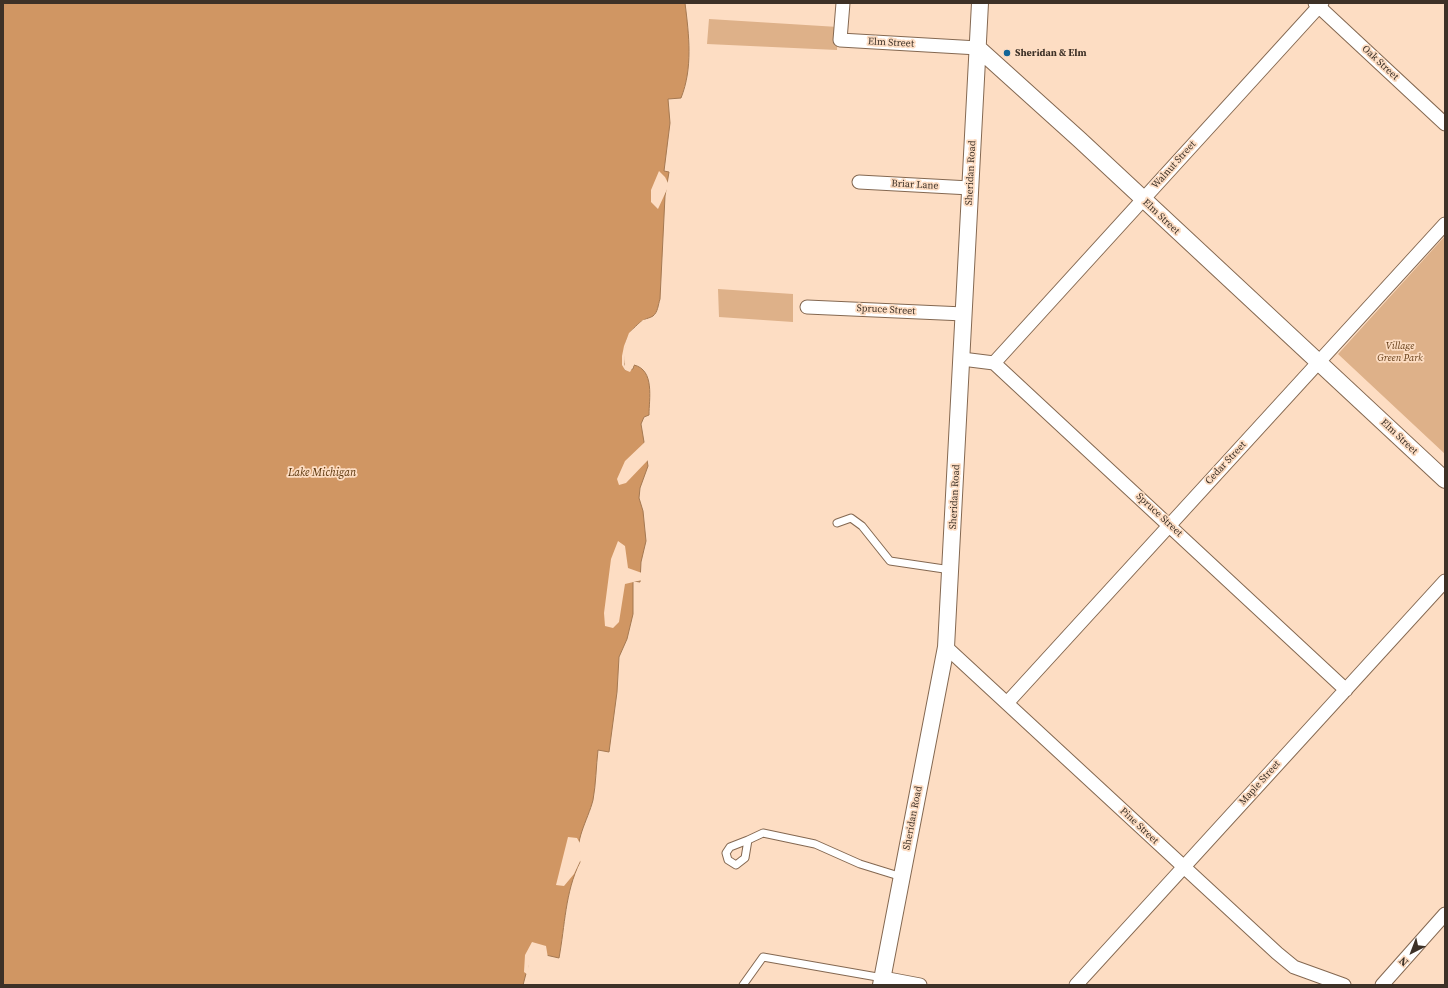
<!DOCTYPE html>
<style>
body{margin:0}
#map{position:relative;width:1448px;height:988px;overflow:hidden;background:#fdddc3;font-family:"Source Serif 4",serif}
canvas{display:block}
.frame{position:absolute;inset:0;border:4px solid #3d3127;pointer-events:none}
.north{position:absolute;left:1392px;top:932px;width:40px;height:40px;-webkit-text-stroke:3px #fdddc3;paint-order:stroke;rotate:222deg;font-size:11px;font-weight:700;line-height:16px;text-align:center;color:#3d3127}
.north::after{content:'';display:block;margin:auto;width:14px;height:18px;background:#3d3127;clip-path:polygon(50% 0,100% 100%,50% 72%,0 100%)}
</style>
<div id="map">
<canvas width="1448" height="988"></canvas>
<div class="frame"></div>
<div class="north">N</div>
</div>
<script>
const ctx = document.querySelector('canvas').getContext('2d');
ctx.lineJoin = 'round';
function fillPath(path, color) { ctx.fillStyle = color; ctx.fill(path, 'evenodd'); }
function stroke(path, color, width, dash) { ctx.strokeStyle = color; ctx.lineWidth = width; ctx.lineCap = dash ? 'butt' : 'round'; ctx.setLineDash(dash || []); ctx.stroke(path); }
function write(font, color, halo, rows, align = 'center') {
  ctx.font = font + ' "Source Serif 4",serif'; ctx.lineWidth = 3.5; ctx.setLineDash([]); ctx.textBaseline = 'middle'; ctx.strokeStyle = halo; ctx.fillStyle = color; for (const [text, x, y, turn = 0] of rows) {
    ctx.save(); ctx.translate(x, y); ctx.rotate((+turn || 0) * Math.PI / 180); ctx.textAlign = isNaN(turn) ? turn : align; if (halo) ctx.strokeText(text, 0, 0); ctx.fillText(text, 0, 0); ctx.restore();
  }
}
fillPath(new Path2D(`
 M709 19 838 27 837 50 707 44Z
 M1445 236V454L1338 354Z
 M718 289 793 294V322L719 317Z`), '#deb189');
const water = new Path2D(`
 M3 3H685C689 35 693 68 681 98L668 99 670 123 664 171 669 172 665 196 660 299C658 305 658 312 653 316 650 318 647 318 644 320 626 330 621 351 625 370L633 369 634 365C655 370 649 399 649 415L644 417 641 424 648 466 640 488 639 498 643 511 646 541 641 562 640 582 633 581V614L627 639 619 657 617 692 609 752 598 750C596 767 596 784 593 800 588 820 573 842 580 862 565 892 565 926 559 958L528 951V966L523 985H3Z`);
fillPath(water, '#d09663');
stroke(water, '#a47851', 1);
fillPath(new Path2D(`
 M659 171 665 177 669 185 658 209 651 202V190Z
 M655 318 644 322 631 334 626 346 624 364 626 368 629 369 634 363V365L630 372 625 370 622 365V356L624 346 629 333 643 320Z
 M646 441 649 457 648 460 626 483 619 485 617 479 625 461Z
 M618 541 625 546 628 568 642 573V580L625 584 619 622 613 628 605 626 604 613 611 559Z
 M568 837 577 838 581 845 580 854 581 859 574 874 564 886 556 885Z
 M532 942 546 946 548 958 530 953 528 975 524 972 525 955Z`), '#fdddc3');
const service = new Path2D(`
 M837 523 851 518 862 526 890 561 951 570
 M748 840 730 847 726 853 728 860 736 865 745 858 748 840 763 833 815 844 860 864 902 877
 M743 985 763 957 883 978`);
const minor = new Path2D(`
 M843 3 840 40 978 48
 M1315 3 1445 124
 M859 182 970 188
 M807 307 964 314
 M962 359 994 363 1346 690
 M994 363 1322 3
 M946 647 1277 953 1294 967 1344 985
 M1007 703 1445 224
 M883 978 920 985
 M1076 985 1445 581
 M1382 985 1445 914`);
const tertiary = new Path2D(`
 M978 48 1080 140 1445 480
 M881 985 946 647 980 3`);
stroke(service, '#846851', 9);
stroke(minor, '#846851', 15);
stroke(tertiary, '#846851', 18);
stroke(service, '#fff', 7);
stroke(minor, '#fff', 13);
stroke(tertiary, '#fff', 16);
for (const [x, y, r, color] of [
 [1007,53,4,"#136597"]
]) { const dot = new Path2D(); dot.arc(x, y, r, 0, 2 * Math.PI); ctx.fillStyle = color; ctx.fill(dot); stroke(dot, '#fdddc3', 1.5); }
write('10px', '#3d3127', '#fdddc3', [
 ["Elm Street",891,43,3],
 ["Oak Street",1380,63,43],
 ["Walnut Street",1174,165,-48],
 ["Sheridan Road",971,173,-87],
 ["Briar Lane",915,185,3],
 ["Elm Street",1161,217,43],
 ["Spruce Street",886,310,3],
 ["Elm Street",1399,437,43],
 ["Cedar Street",1226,463,-47],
 ["Sheridan Road",955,497,-87],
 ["Spruce Street",1159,515,43],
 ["Maple Street",1260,783,-48],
 ["Sheridan Road",913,818,-79],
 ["Pine Street",1139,826,43]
]);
write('bold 10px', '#3d3127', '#fdddc3', [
 ["Sheridan & Elm",1015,53]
], 'left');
write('italic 10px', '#653e17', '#fdddc3', [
 ["Village",1400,346],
 ["Green Park",1400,358]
]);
write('italic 11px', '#573106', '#fdddc3', [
 ["Lake Michigan",322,473]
]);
</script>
